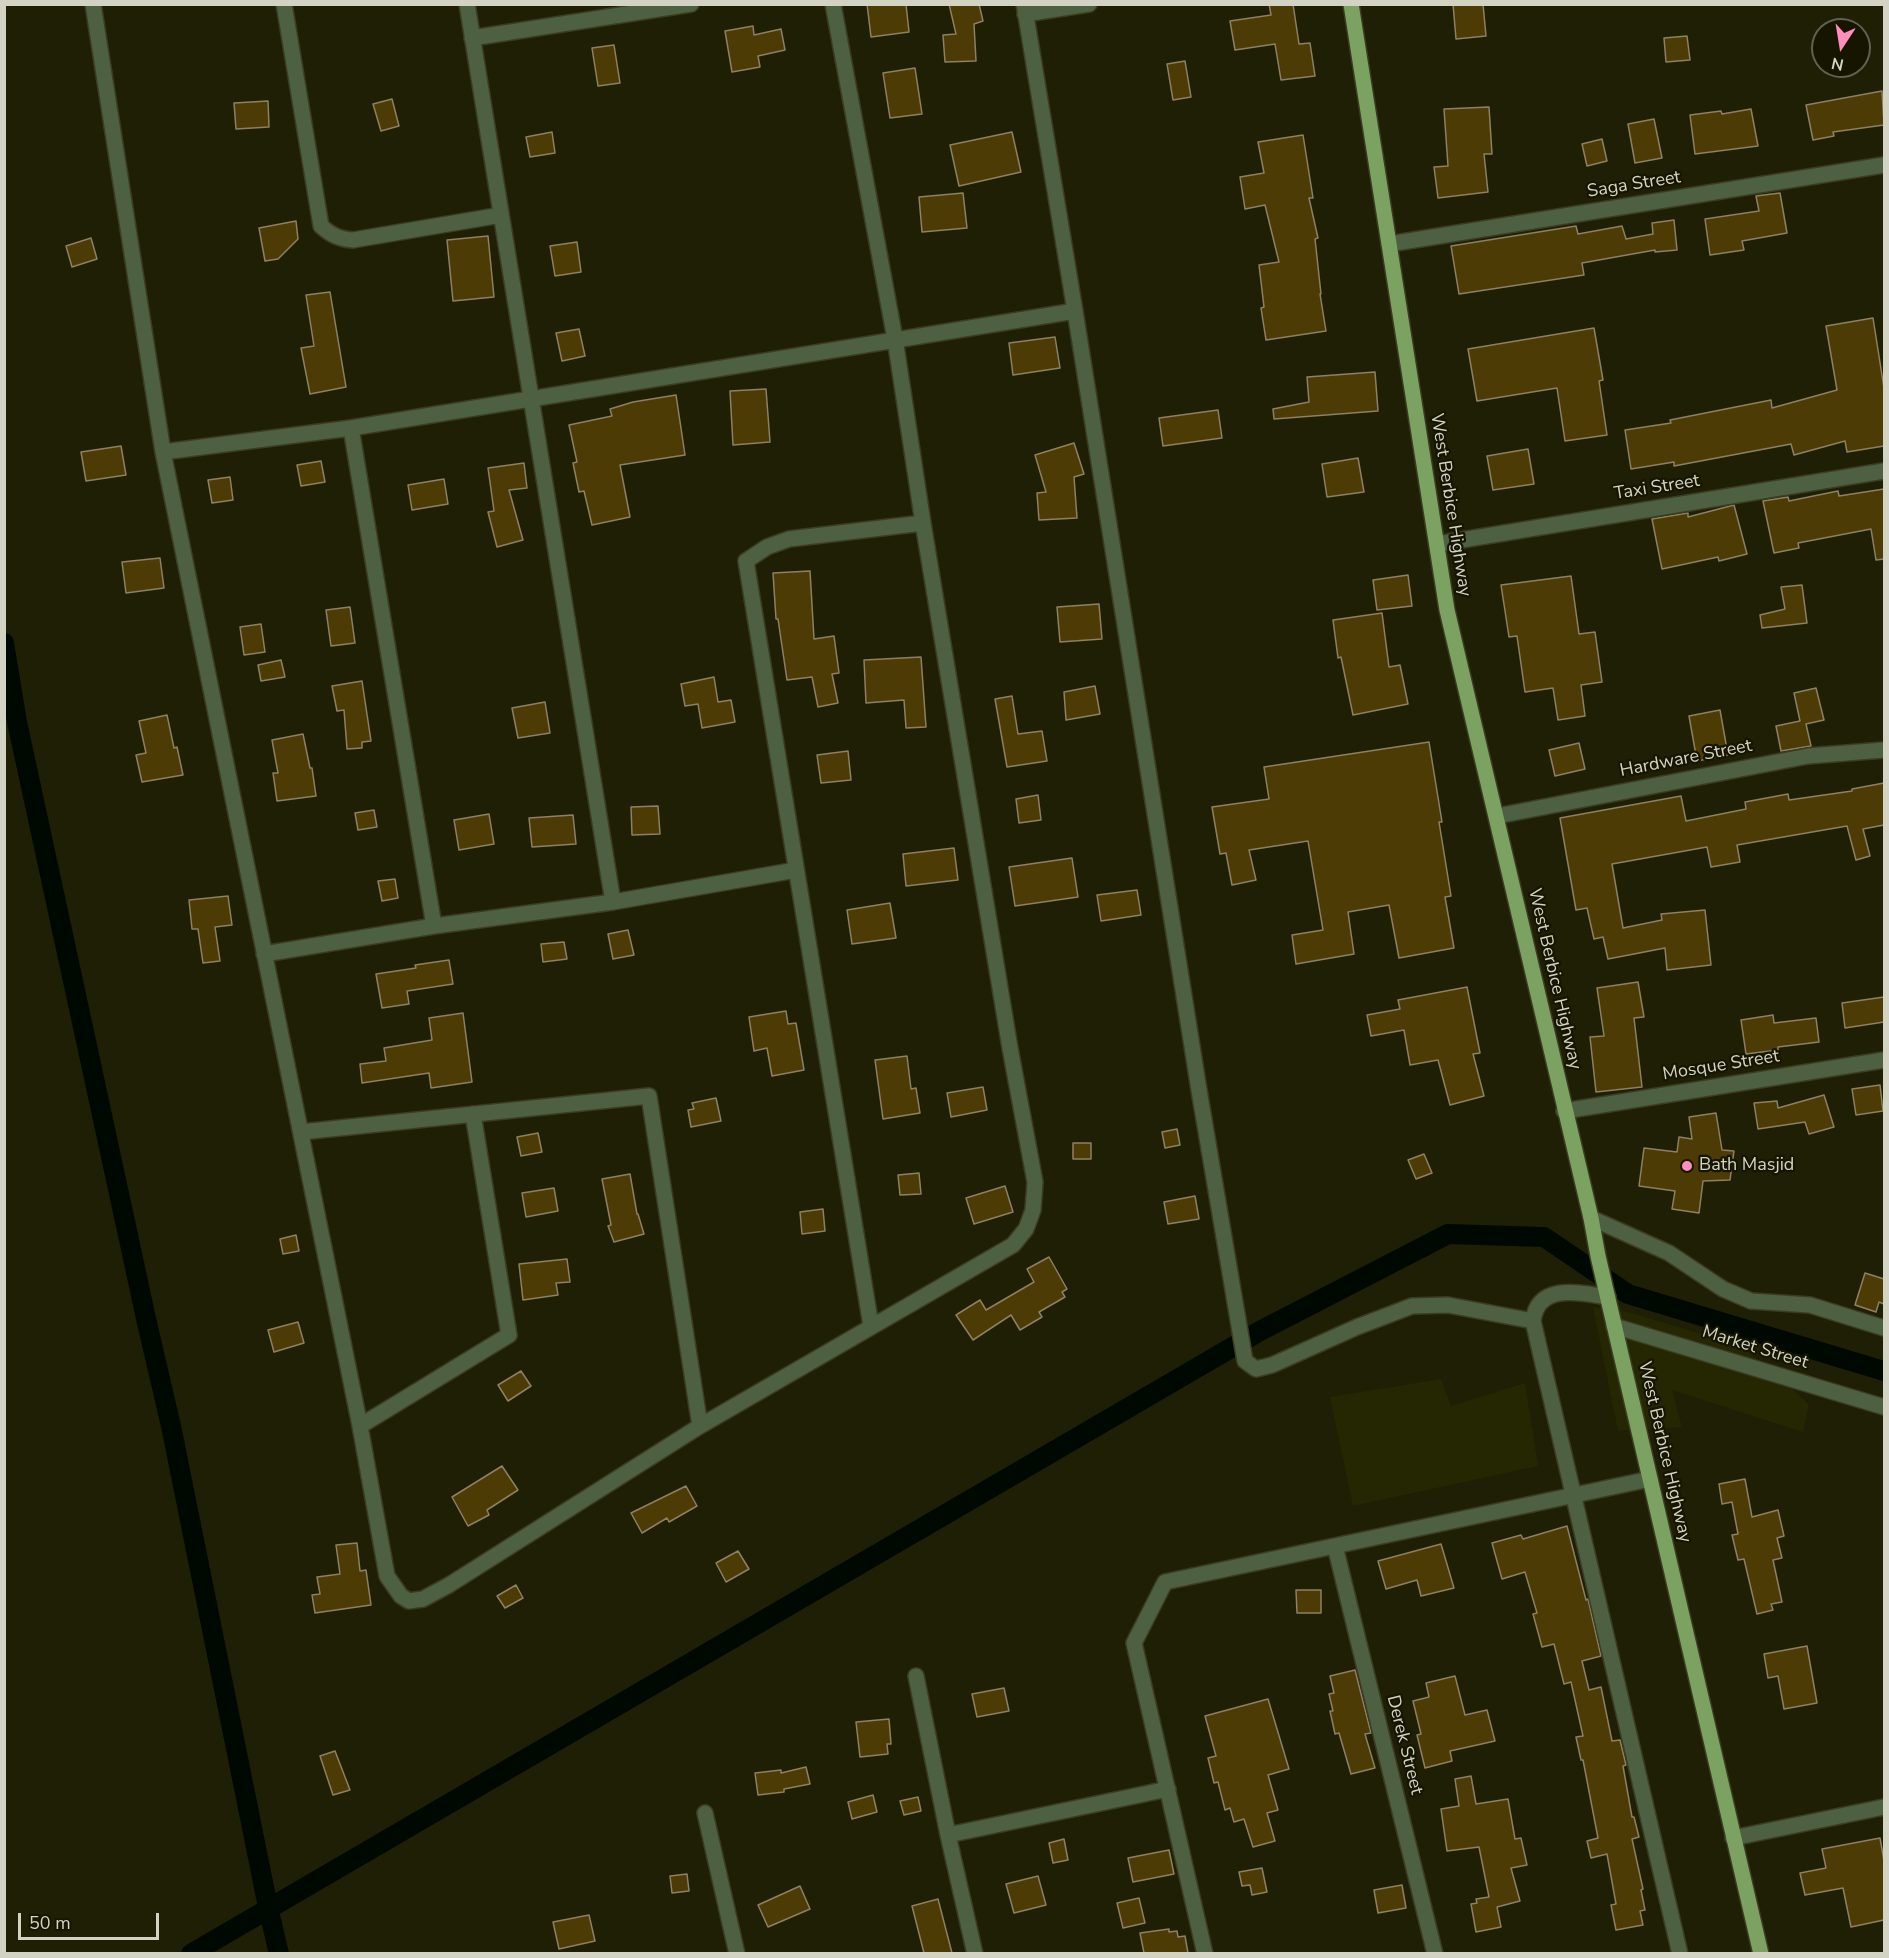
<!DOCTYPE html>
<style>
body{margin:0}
#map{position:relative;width:1889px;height:1958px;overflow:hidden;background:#1f1f05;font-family:"Nunito Sans",sans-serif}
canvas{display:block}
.frame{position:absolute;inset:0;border:6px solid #d2d3c3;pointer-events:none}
.north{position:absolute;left:1811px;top:18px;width:60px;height:60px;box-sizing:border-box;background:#161600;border:2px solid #61624e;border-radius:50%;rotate:192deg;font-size:16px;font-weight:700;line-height:24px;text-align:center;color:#d2d3c3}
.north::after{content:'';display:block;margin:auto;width:21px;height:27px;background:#fe8ebc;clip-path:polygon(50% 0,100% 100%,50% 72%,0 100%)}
.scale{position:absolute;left:18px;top:1913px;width:141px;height:27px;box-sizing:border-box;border:3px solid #d2d3c3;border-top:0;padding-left:8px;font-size:18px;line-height:21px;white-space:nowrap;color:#d2d3c3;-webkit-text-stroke:4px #161600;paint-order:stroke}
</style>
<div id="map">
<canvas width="1889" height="1958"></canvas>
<div class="frame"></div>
<div class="north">N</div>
<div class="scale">50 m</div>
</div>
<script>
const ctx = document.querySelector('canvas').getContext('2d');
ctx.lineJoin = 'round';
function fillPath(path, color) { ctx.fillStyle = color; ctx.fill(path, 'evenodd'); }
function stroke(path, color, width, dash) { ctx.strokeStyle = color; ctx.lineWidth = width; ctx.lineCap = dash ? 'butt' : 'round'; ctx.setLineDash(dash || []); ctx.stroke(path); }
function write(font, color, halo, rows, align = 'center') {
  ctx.font = font + ' "Nunito Sans",sans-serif'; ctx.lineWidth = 4.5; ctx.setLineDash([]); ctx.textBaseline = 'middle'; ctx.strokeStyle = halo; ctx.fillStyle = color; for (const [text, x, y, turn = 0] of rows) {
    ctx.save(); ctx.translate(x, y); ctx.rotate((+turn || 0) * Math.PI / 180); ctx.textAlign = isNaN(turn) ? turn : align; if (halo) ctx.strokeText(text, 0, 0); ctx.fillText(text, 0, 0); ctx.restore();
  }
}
fillPath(new Path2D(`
 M1593 1307 1628 1312 1742 1346 1809 1404 1803 1432 1672 1390 1682 1427 1618 1431Z
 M1441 1379 1451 1406 1525 1383 1538 1466 1353 1506 1330 1397Z`), '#252602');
stroke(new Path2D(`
 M4 643 17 722 147 1323 171 1426 268 1907 279 1954
 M191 1954 1260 1331 1448 1234 1544 1237 1628 1294 1884 1371`), '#000901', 20);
const building = new Path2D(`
 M867 4H906L909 32 871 37Z
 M949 4H979L983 21 974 24 976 61 945 62 943 35 956 34Z
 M1269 4H1293L1299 44 1310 43 1315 76 1281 80 1275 44 1235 50 1230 21 1271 15Z
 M1453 4H1483L1486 36 1456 39Z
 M753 26 754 35 781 29 785 50 758 56 760 67 732 72 725 31Z
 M1687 36 1690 60 1666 62 1664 38Z
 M614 45 620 83 598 86 592 48Z
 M1185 61 1191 97 1173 100 1167 64Z
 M915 68 922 114 890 118 883 73Z
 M1882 91 1884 125 1833 132 1834 136 1813 140 1806 105Z
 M392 99 399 126 381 131 373 104Z
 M268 101 269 127 236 129 234 103Z
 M1489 107 1492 154H1484L1488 192 1438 198 1434 167 1448 166 1444 109Z
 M1751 109 1758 146 1695 154 1690 115 1721 111 1722 114Z
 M1654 119 1662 158 1635 163 1628 124Z
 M552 132 555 153 530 157 526 137Z
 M1012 132 1021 172 959 186 950 145Z
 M1303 135 1313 198H1309L1318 238 1315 239 1321 294H1320L1326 331 1266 340 1261 308 1264 307 1259 265 1279 262 1265 205 1245 209 1240 177 1264 173 1258 142Z
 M1602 139 1607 161 1587 166 1582 144Z
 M963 193 967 228 922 232 919 197Z
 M1780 193 1787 233 1742 241 1744 250 1710 255 1705 219 1759 211 1756 196Z
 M1674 220 1677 250 1655 252V250L1582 263 1584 275 1459 294 1451 246 1576 226 1578 234 1622 226 1626 239 1653 234 1652 223Z
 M296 221 298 239 278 259 265 261 259 228Z
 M488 236 494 297 453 301 447 240Z
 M91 238 97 259 72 267 66 246Z
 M577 242 581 272 555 276 550 246Z
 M330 292 346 387 310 394 301 348 314 346 306 295Z
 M1873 318 1884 388V446L1847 452 1845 441 1794 455 1791 444 1674 466V462L1631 469 1625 430 1671 423 1670 420 1771 400 1772 408 1837 390 1826 326Z
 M1594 328 1603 380 1599 381 1607 435 1565 441 1557 388 1477 401 1468 349Z
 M579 329 585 356 562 361 556 333Z
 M1055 337 1060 368 1013 375 1009 343Z
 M1375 372 1378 411 1274 419 1273 409 1309 402 1307 377Z
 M766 389 770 442 733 445 730 391Z
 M676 395 685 455 620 465 630 517 592 525 584 491 579 492 573 463 577 462 569 425 612 416 610 409 633 402Z
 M1218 410 1222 438 1163 446 1159 418Z
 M1074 443 1084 474 1074 477 1077 518 1039 520 1037 493 1046 492 1035 455Z
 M121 446 126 475 86 481 81 452Z
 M1528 449 1534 484 1493 490 1487 456Z
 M1358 458 1364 492 1327 497 1322 464Z
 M321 461 325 482 301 486 297 465Z
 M524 463 527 488 509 490 523 540 497 547 488 512 494 511 488 468Z
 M230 477 233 500 212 503 208 480Z
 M444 479 448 504 412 510 408 485Z
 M1884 489V559L1876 560 1871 529 1798 543 1799 548 1774 553 1763 501 1788 497 1789 501 1838 491 1839 496Z
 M1734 505 1747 554 1719 561 1718 557 1662 569 1652 519 1688 513V517Z
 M160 558 164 588 126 593 122 562Z
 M810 571 814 639 834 636 839 673 832 674 838 703 818 707 812 677 787 680 778 619H776L773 573Z
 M1408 575 1412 606 1377 610 1373 580Z
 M1571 576 1579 634 1595 632 1602 682 1581 685 1585 716 1558 720 1553 688 1525 692 1517 636 1509 637 1501 585Z
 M1802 585 1807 623 1762 628 1760 615 1785 609 1781 587Z
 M1099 604 1102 639 1060 642 1057 607Z
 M350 607 355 643 331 646 326 610Z
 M1382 613 1389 667 1400 665 1408 704 1353 715 1341 657 1338 658 1333 620Z
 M261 624 265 652 244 655 240 627Z
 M921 657 926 727 906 728 904 700 866 703 864 660Z
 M281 660 285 677 261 681 258 665Z
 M714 677 718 702 731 700 735 722 702 728 698 704 685 706 681 684Z
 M362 681 371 741 362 742V748L347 749 344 710 337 711 332 686Z
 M1095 686 1100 714 1066 720 1064 692Z
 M1816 688 1824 720 1806 724 1811 746 1781 751 1776 726 1800 721 1794 693Z
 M1012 696 1018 734 1042 731 1047 761 1007 767 995 699Z
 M545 702 550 733 518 738 512 708Z
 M1720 710 1728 755 1697 761 1689 716Z
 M167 715 174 748 177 747 183 775 142 782 136 755 146 753 139 721Z
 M303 734 310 768H312L316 796 277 801 273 773H278L272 740Z
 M1429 742 1442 822H1439L1451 896 1445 897 1454 948 1399 958 1389 905 1348 912 1354 954 1296 964 1292 935 1323 930 1308 841 1249 850 1256 880 1232 885 1226 853 1220 854 1212 807 1269 799 1264 767Z
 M1579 743 1585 769 1555 776 1549 750Z
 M848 751 851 780 821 783 817 755Z
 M1884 783V825L1863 829 1870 856 1856 860 1847 826 1737 845 1740 862 1711 867 1707 847 1612 864 1623 928 1662 920 1661 914 1705 910 1711 965 1667 970 1665 948 1608 959 1603 937 1594 939 1587 908 1576 910 1560 818 1681 796 1686 821 1746 809 1745 802 1788 794 1789 800 1852 791V789Z
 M1038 795 1041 820 1019 823 1016 799Z
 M658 806 660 834 632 835 631 807Z
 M374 810 377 827 358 830 355 813Z
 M489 814 494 844 459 850 454 820Z
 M573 815 576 844 532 847 529 818Z
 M954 848 958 880 906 886 903 854Z
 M1072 858 1078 897 1015 906 1009 867Z
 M395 879 398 898 382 901 378 881Z
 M1137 890 1141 915 1101 921 1097 895Z
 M228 896 232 925 215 927 220 961 203 963 198 929H192L189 900Z
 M890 903 896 938 852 944 847 910Z
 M628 930 634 955 613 959 608 934Z
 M564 942 567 959 543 962 541 944Z
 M449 960 453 984 407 991 409 1004 382 1008 376 974 416 968 415 965Z
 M1638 982 1644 1017 1634 1018 1642 1087 1596 1092 1590 1037 1604 1036 1597 988Z
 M1467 987 1480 1053 1473 1054 1484 1096 1450 1105 1438 1060 1410 1065 1404 1030 1371 1036 1367 1015 1400 1009 1398 1000Z
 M1884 997V1022L1845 1028 1842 1003Z
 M786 1011 788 1024 796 1023 804 1070 772 1076 767 1048 754 1051 749 1017Z
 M463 1013 472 1082 431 1088 429 1073 362 1083 360 1064 386 1061 384 1048 432 1040 429 1018Z
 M1773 1015 1774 1023 1816 1018 1819 1042 1778 1047V1050L1746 1054 1741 1020Z
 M907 1056 911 1089 916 1088 920 1113 883 1119 875 1060Z
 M1880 1085 1883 1111 1856 1115 1852 1089Z
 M983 1087 987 1110 951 1117 947 1093Z
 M1824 1095 1834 1127 1809 1134 1805 1122 1758 1129 1754 1103 1777 1101 1778 1108Z
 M716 1098 721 1121 691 1127 688 1110 694 1109 692 1103Z
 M1716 1113 1722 1150 1734 1151 1730 1180 1703 1181 1699 1213 1672 1209 1675 1191 1639 1186 1644 1148 1677 1152 1679 1137 1692 1139 1689 1117Z
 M1177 1129 1180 1145 1165 1148 1162 1132Z
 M538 1133 542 1152 521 1156 517 1137Z
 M1073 1143H1091V1159H1073Z
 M1424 1154 1432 1173 1416 1179 1408 1160Z
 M919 1173 921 1194 900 1195 898 1175Z
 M630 1174 637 1214H638L644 1234 614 1242 608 1226 611 1225 602 1179Z
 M1005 1186 1013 1212 974 1224 966 1198Z
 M554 1188 558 1211 526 1217 522 1193Z
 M1195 1196 1199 1219 1168 1224 1164 1202Z
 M823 1209 825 1231 802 1234 800 1212Z
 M296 1235 299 1251 283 1254 280 1239Z
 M1049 1257 1067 1289 1062 1292 1065 1297 1039 1312 1042 1317 1020 1330 1011 1315 973 1340 956 1315 980 1300 986 1310 1034 1282 1027 1269Z
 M567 1259 570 1282 556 1283 558 1295 523 1300 519 1264Z
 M1865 1273 1884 1279V1304L1879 1302 1876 1312 1855 1305Z
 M298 1322 304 1343 274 1352 268 1330Z
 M521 1371 531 1386 508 1401 498 1385Z
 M502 1466 518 1490 487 1510 489 1515 468 1526 452 1497Z
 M1745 1479 1752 1517 1778 1510 1784 1536 1777 1538 1782 1558 1773 1560 1782 1602 1771 1604 1773 1610 1757 1614 1744 1559 1738 1560 1732 1535 1738 1534 1732 1502 1722 1504 1719 1484Z
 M686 1486 697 1506 669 1522 667 1518 642 1533 631 1513Z
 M1567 1526 1586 1600 1588 1599 1601 1656 1582 1661 1589 1690 1601 1687 1612 1741 1620 1740 1626 1765 1623 1766 1632 1817H1634L1639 1837 1632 1839 1643 1889 1641 1890 1645 1910 1640 1911 1643 1925 1616 1930 1611 1905 1616 1904 1607 1854 1591 1858 1587 1841 1598 1838 1583 1760H1581L1576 1737 1583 1736 1571 1682 1564 1684 1554 1644 1542 1647 1533 1614 1537 1613 1525 1572 1502 1579 1492 1543 1521 1535 1523 1539Z
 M357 1543 360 1571 366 1570 371 1605 315 1613 312 1595 320 1594 317 1577 340 1574 336 1545Z
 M1441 1544 1454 1588 1421 1596 1417 1580 1386 1589 1378 1561Z
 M738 1551 749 1569 726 1582 716 1563Z
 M516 1585 523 1598 505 1608 497 1596Z
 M1296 1590H1321V1613H1297Z
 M1807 1646 1817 1703 1784 1709 1778 1676 1768 1678 1764 1654Z
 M1355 1670 1371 1733 1365 1734 1375 1768 1351 1774 1339 1733 1335 1734 1330 1711H1333L1329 1694 1334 1693 1330 1676Z
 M1455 1676 1465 1715 1487 1710 1495 1741 1450 1751 1452 1761 1425 1768 1417 1735 1421 1734 1413 1701 1429 1697 1426 1683Z
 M1004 1688 1009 1711 977 1717 972 1694Z
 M1268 1699 1289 1769 1268 1775 1278 1810 1267 1813 1275 1841 1253 1847 1244 1819 1234 1822 1230 1808 1225 1810 1218 1782 1214 1783 1208 1758 1216 1756 1205 1716Z
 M889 1719 891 1744H887L888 1754 860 1757 856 1722Z
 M335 1751 350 1790 333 1795 320 1756Z
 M806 1767 810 1784 784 1789V1792L758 1795 755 1773 781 1770V1773Z
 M1471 1776 1476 1804 1508 1799 1515 1839 1521 1838 1527 1865 1511 1868 1520 1901 1497 1907 1501 1927 1476 1932 1471 1904 1477 1903 1476 1899 1489 1897 1479 1847 1447 1851 1441 1809 1459 1806 1455 1779Z
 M873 1795 877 1812 852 1819 848 1802Z
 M918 1797 921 1811 904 1815 900 1801Z
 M1880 1838 1884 1861V1920L1851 1927 1843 1888 1805 1895 1800 1873 1826 1868 1822 1849Z
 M1064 1839 1068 1860 1053 1863 1049 1843Z
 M1169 1850 1174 1874 1133 1882 1128 1858Z
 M1262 1868 1267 1892 1252 1895 1250 1885 1242 1886 1239 1872Z
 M687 1874 689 1891 672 1893 670 1876Z
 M1038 1876 1046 1905 1014 1913 1006 1884Z
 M1402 1885 1406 1908 1378 1913 1374 1890Z
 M800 1886 810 1909 768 1927 758 1905Z
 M1139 1898 1145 1923 1123 1928 1117 1903Z
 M938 1899 952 1953H924L912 1906Z
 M589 1915 595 1941 559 1949 553 1922Z
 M1169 1929V1932L1177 1931 1178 1937 1185 1936 1188 1953H1144L1140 1933Z`);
fillPath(building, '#4d3b06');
stroke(building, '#8d8064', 1.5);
const minor = new Path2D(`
 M93 4 163 452 360 1426 387 1576 401 1596 409 1601 423 1599 449 1585 700 1426 1013 1245 1026 1229 1033 1210 1035 1182 1010 1048 923 523 895 339 833 4
 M284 4 321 226C331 235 339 239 353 240L501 215
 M467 4 613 902
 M1025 14 1089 4
 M472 38 691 4
 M1389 244 1884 165
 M1075 311 1199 1090 1245 1361 1256 1369 1272 1365 1357 1327 1412 1306 1448 1305 1533 1321
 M351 428 434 926
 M163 452 351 428 1075 311 1024 4
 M1437 544 1884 471
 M1497 816 1808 756 1884 750
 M264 954 434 926 613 902 796 870
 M1564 1111 1884 1060
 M301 1132 649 1096 700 1426
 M1591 1218 1669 1253 1723 1289 1751 1301 1810 1305 1884 1328
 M1608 1297C1581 1293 1538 1282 1533 1321L1680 1954
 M871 1326 746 561 767 547 789 539 923 523
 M1614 1326 1884 1407
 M360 1426 509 1335 473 1114
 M1335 1546 1435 1954
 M916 1676 948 1835 975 1954
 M705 1813 737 1954
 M948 1835 1168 1789
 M1733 1838 1884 1807
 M1205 1954 1134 1643 1165 1582 1650 1479`);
const major = new Path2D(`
 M1351 4 1447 610 1591 1218 1598 1256 1761 1954`);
stroke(minor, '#3c3c23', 18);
stroke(major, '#3c3c23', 18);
stroke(minor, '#4d6041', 15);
stroke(major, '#7ca262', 15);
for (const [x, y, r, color] of [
 [1687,1166,6,"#fe8ebc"]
]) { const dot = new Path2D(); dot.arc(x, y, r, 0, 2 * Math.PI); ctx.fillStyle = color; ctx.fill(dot); stroke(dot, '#161600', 2); }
write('18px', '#d2d3c3', '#161600', [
 ["Saga Street",1634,185,-9],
 ["Taxi Street",1657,488,-9],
 ["West Berbice Highway",1450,505,81],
 ["Hardware Street",1686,759,-11],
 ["West Berbice Highway",1554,979,77],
 ["Mosque Street",1721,1066,-9],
 ["Market Street",1755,1348,17],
 ["West Berbice Highway",1664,1452,77],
 ["Derek Street",1404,1745,76]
]);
write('18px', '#d2d3c3', '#161600', [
 ["Bath Masjid",1699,1166]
], 'left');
</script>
